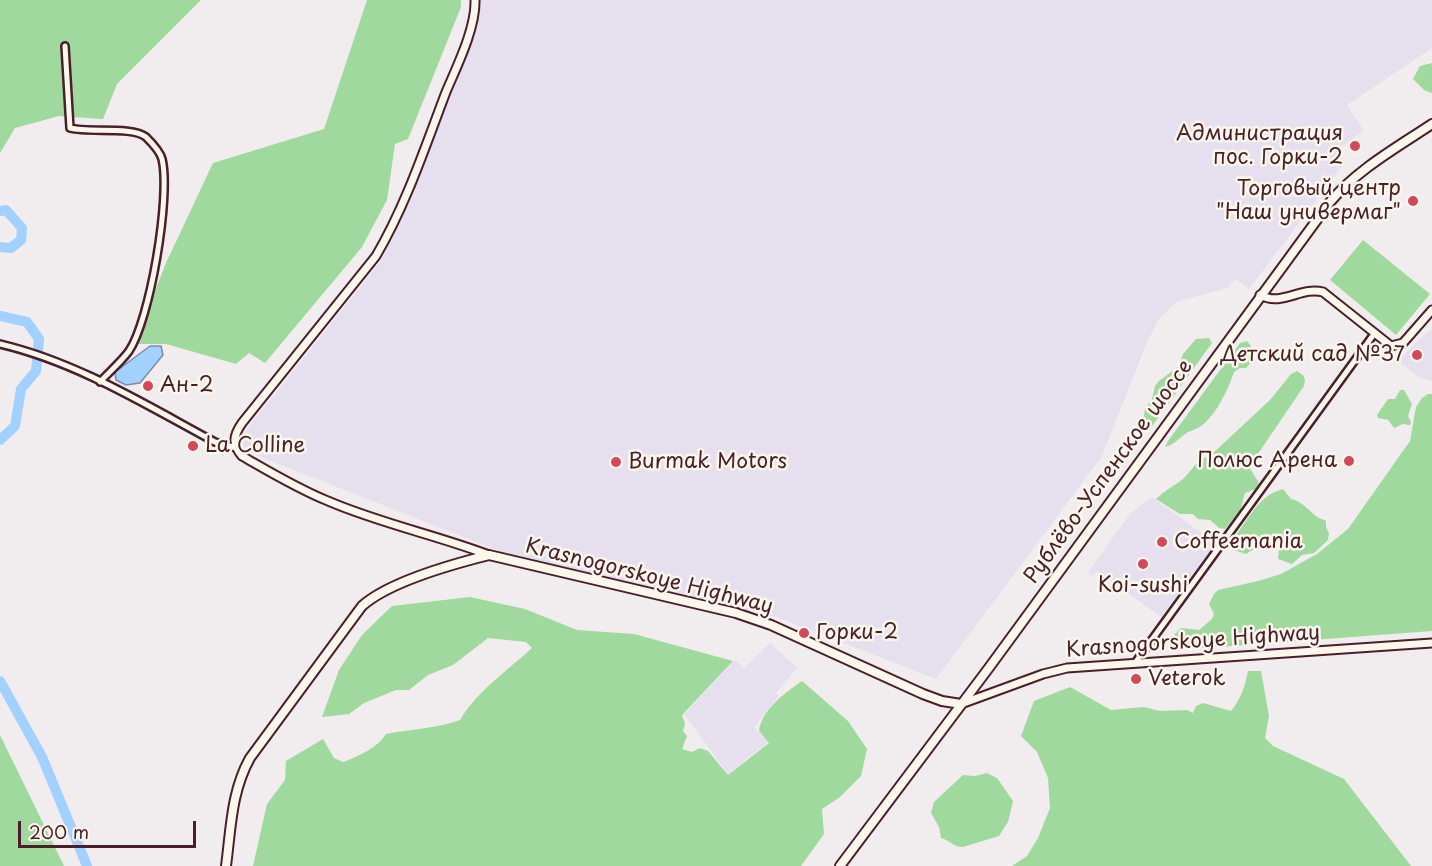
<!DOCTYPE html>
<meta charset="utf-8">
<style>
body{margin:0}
#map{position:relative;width:1432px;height:866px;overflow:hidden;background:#f1eced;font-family:"Playpen Sans",sans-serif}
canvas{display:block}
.scale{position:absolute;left:18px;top:821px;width:178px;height:27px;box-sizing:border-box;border:3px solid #4a1f2b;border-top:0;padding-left:8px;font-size:18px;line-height:21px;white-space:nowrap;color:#4a1f2b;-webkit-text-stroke:4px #fbf7ec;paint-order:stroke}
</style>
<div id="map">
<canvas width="1432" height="866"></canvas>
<div class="scale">200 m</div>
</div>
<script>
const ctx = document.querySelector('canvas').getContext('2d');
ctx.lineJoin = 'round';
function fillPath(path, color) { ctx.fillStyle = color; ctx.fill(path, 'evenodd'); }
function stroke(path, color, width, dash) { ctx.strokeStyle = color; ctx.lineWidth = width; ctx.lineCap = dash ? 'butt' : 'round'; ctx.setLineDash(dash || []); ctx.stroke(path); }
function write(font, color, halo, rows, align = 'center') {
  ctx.font = font + ' "Playpen Sans",sans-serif'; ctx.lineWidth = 5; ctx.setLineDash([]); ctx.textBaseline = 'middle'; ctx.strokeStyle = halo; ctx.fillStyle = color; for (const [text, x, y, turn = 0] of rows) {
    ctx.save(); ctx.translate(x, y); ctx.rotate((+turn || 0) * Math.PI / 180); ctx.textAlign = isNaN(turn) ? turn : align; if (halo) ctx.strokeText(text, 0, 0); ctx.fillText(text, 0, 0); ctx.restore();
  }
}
fillPath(new Path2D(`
 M479 0H1432V48L1347 105 1364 131 1337 149 1345 162 1249 289 1235 279 1227 288 1176 302 1159 319 1147 342 1102 456 936 679 777 617 512 556 246 451 241 443 244 433 381 261 439 125 478 17Z
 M1432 328V381L1420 378 1398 360Z
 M1152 497 1215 543 1161 617 1097 571 1093 576 1088 572 1130 514Z
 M770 643 797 668 776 693 779 696 754 727 768 742 728 774 684 714 735 660 744 668Z`), '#e5dfee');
fillPath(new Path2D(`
 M0 0H201L117 84 103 119 59 116 15 128 0 153Z
 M367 0H461V7L408 139 395 144 387 200 362 247 265 363 249 353 236 364 166 344H134L166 263 213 163 324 129Z
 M1432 63V93L1424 90 1413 79 1420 66Z
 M1363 240 1430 294 1396 335 1330 280Z
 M1209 338 1212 343 1150 429 1145 427 1143 421 1145 409 1152 399 1155 386 1159 381 1179 366 1183 354 1196 339Z
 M1247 341C1255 349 1255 360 1246 368H1240L1234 372C1228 390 1215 418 1198 428 1194 430 1189 431 1185 434 1178 439 1174 445 1165 447L1168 441 1240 343Z
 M1297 371 1303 375 1305 380 1304 386 1249 467 1259 483 1256 489 1245 493 1240 511 1225 529 1219 528 1210 520 1198 519 1193 514H1180L1156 499C1164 491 1174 486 1183 479 1195 468 1193 462 1211 455L1270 400 1291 374Z
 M1400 390H1404L1412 404 1408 416 1411 422 1410 425 1403 424 1394 428 1388 420 1378 418 1377 415 1388 399H1395Z
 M1428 394H1432V631L1180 650 1169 646V640L1181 628 1199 630 1212 619 1214 614 1209 604 1214 594 1218 590 1258 581 1281 574 1317 554 1348 529 1410 441 1416 407 1422 398Z
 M1283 489 1291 499C1302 501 1308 510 1316 516 1319 519 1323 519 1326 521V527L1329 533 1328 540 1314 553 1302 555 1292 564 1278 559 1279 546 1274 542 1267 544 1262 549 1257 547 1246 554 1237 551 1235 540 1237 534C1250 516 1261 494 1283 489Z
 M470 597 525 609 577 630 634 634 733 661 682 715 685 724 683 731 687 736 682 749 692 752 700 748 708 751 728 775 769 743 759 731C762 709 785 693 802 681L848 721 867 749 861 776 840 797 822 809 824 834 801 866H253L267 804 285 780 286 761 323 739 334 758 343 762C359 756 377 748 386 734 411 729 435 729 460 720 478 690 507 671 532 648L526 642 488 638 453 665 428 675 409 690H396L364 703 349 714 322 717 339 670 362 635 392 606Z
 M1248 671H1261L1269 716 1265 738 1273 746 1344 779 1411 866H1012L1027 856 1038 838 1050 808 1048 778 1037 752 1021 736 1034 701 1070 687 1111 710 1144 707 1160 711 1187 710 1193 713 1196 706 1203 703 1231 711C1241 699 1245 686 1248 671Z
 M0 735 64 866H0Z
 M987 773 997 778 1013 801 1008 822 999 836 963 847C954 847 949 840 941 838L939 827 931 813 934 802 963 775 975 776Z`), '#a0d99e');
const water = new Path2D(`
 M150 346H161L163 355 140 383 126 385 116 380 115 372Z`);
fillPath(water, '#a3d1ff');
stroke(water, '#7f8aaa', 1.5);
stroke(new Path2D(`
 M0 211 6 210 22 228 21 240 11 248 0 247
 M0 316 27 322 39 339 36 371 21 389 15 426 0 440
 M0 681 42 757 87 866`), '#a3d1ff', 10);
const minor = new Path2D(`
 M65 46 70 128C89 133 132 126 146 137 152 143 160 151 162 159 171 196 150 320 129 351 121 362 109 372 100 382
 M0 344C77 362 146 405 215 442L236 448
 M1135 663 1374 334`);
const tertiary = new Path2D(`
 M475 0C476 28 457 66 446 92 425 147 406 205 376 256L242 423C233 436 232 444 242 456 270 472 298 489 328 501 379 523 436 535 489 555
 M1260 295C1282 307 1301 286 1323 292L1391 346 1403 343 1432 310
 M961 704 1043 674 1067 668 1432 643`);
const secondary = new Path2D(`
 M226 866C231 829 231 792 250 758L362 606C390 581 453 564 489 555L736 613 771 625 923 694 942 701 961 704
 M840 866 988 669 1330 202C1358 169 1396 148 1432 124`);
stroke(minor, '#4a1f2b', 10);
stroke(tertiary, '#4a1f2b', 11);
stroke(secondary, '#4a1f2b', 12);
stroke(minor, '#fbf7ec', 5);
stroke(tertiary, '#fbf7ec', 7);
stroke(secondary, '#fbf7ec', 8);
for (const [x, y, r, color] of [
 [1355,146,6,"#d1495b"],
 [1413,201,6,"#d1495b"],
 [1417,355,6,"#d1495b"],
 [148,386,6,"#d1495b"],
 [193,446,6,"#d1495b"],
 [1349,461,6,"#d1495b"],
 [616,462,6,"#d1495b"],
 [1162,542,6,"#d1495b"],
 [1143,564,6,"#d1495b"],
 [804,633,6,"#d1495b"],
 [1136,679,6,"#d1495b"]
]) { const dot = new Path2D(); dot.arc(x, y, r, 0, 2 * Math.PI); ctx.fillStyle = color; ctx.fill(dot); stroke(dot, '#fbf7ec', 2); }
write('21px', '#4a1f2b', '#fbf7ec', [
 ["Администрация",1343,134,"right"],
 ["пос. Горки-2",1343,158,"right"],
 ["Торговый центр",1401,189,"right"],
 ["\"Наш универмаг\"",1401,213,"right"],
 ["Детский сад №37",1405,355,"right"],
 ["Ан-2",160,386],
 ["La Colline",205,446],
 ["Полюс Арена",1337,461,"right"],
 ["Burmak Motors",628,462],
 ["Coffeemania",1174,542],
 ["Koi-sushi",1143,586,"center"],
 ["Горки-2",816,633],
 ["Veterok",1148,679]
], 'left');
write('21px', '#4a1f2b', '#fbf7ec', [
 ["Рублёво-Успенское шоссе",1109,472,-54],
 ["Krasnogorskoye Highway",649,577,14],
 ["Krasnogorskoye Highway",1193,642,-4]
]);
</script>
